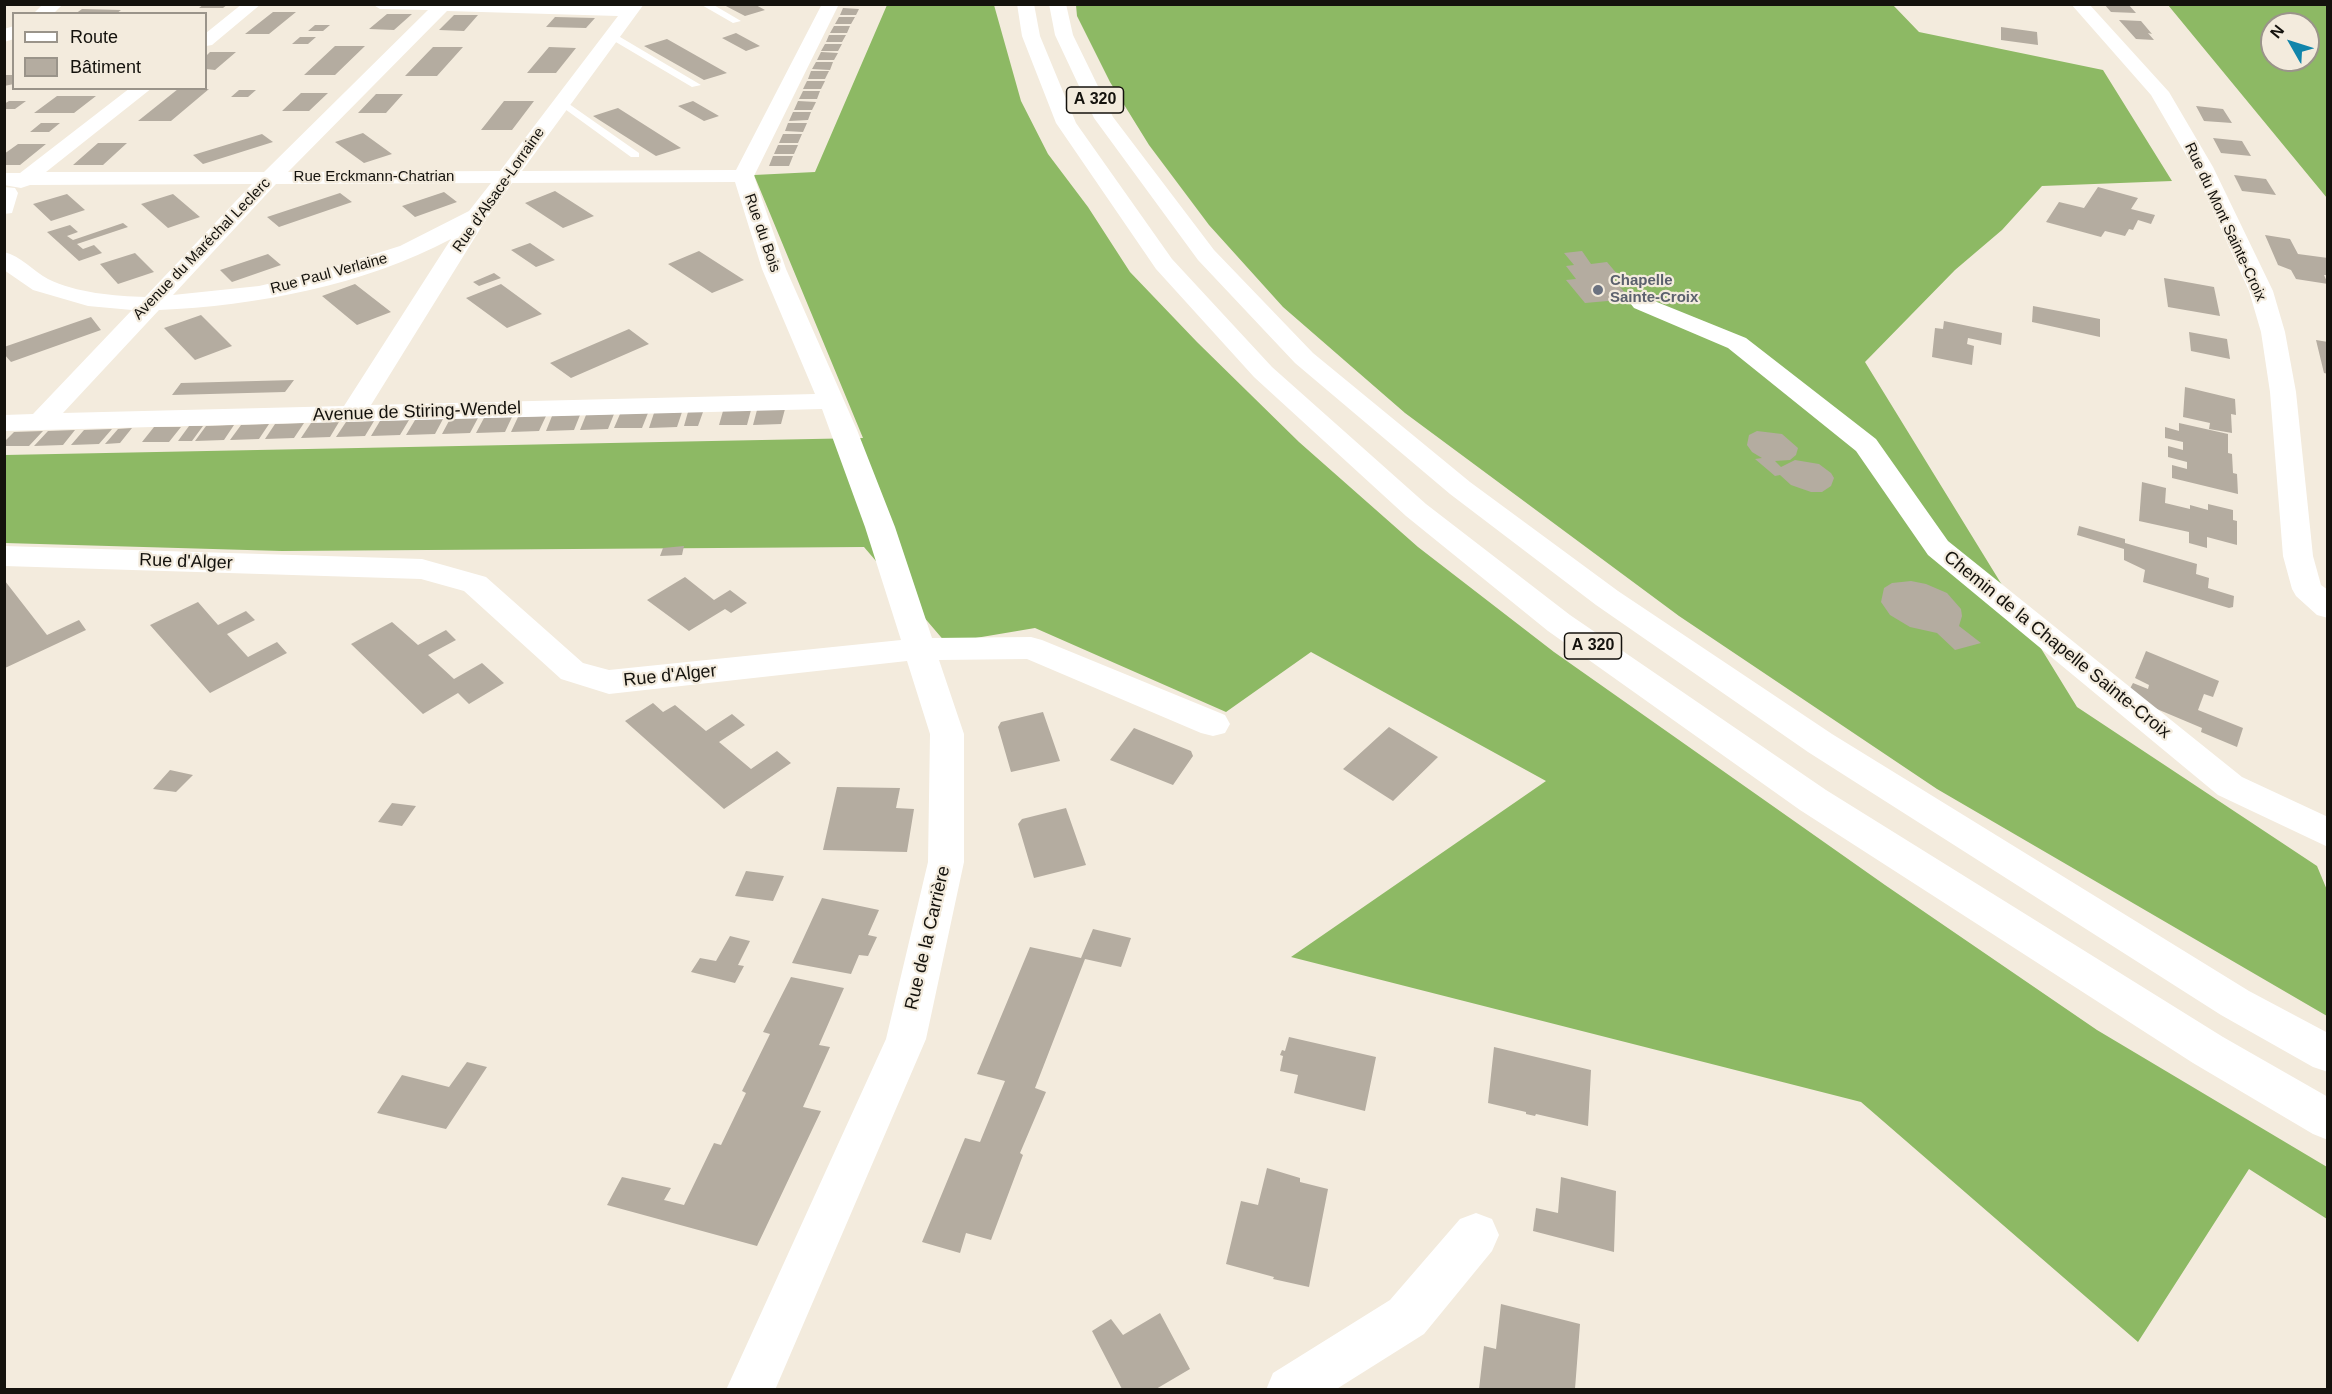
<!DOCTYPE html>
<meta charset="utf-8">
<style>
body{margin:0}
#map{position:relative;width:2332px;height:1394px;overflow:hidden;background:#f3ebdd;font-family:Helvetica,sans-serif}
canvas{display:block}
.frame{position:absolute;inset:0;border:6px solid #14120d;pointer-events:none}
.legend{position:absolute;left:12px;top:12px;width:195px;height:78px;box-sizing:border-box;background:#f3ebdd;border:2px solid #9a948a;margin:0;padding:8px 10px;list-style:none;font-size:18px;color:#14120d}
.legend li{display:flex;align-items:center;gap:12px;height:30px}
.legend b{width:30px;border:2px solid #9a948a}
.north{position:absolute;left:2260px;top:12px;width:60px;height:60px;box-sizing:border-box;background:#f3ebdd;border:2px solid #9a948a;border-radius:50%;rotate:309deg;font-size:16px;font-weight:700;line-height:24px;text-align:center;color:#14120d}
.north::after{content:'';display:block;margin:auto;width:21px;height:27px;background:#1185ab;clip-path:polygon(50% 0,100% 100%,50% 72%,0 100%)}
</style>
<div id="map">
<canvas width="2332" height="1394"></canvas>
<div class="frame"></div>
<ul class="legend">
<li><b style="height:8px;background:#fff"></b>Route</li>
<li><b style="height:16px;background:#b4aca0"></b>Bâtiment</li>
</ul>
<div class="north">N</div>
</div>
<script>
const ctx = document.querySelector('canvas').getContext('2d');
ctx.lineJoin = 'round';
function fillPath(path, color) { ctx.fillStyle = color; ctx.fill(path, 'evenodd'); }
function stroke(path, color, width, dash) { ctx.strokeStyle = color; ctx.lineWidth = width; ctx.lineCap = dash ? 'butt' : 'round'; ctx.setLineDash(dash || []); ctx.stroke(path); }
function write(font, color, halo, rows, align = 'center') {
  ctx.font = font + ' Helvetica,sans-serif'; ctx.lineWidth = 4.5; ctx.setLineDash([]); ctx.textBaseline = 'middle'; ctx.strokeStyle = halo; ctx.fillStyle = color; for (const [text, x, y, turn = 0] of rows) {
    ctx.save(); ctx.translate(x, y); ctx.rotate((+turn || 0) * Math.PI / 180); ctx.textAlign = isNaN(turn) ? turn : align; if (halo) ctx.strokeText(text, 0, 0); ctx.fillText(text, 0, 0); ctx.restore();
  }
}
fillPath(new Path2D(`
 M887 5H994L1021 101 1048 154 1088 207 1130 272 1197 342 1299 442 1418 547 1554 652 1885 885 2097 1030 2327 1167V1219L2249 1169 2138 1342 1861 1102 1291 957 1546 781 1311 652 1226 712 1035 628 946 643 864 547 282 551 5 543V455L863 438 754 175 815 172Z
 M1076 5H1893L1919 32 2103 70 2172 181 2042 186 2002 230 1955 270 1865 362 2077 707 2317 866 2327 890V1016L1937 789 1679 616 1405 413 1283 307 1209 225 1149 145 1110 82 1077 16Z
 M2168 5H2327V198ZM2272 24H2308V60H2272Z`), '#8db964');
fillPath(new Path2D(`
 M204 4H228L223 8H199Z
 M722 4H754L765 10 745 16Z
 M2104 4H2128L2136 13 2111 12Z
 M843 8 859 9 856 15H840Z
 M82 9 121 10 116 14H75Z
 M273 12H296L269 34H245Z
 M387 14H412L394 30 369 29Z
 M454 15H478L464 31 439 30Z
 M555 17 595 18 586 28 546 27Z
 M839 17H855L851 24H835Z
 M2119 20 2141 21 2152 34 2148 33 2154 40 2136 39Z
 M315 25H330L323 31H308Z
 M834 26H850L847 33H830Z
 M2001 27 2037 32 2038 45 2001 40Z
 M736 33 760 46 746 51 722 38Z
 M829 35H846L842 42H826Z
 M300 37H316L308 44H292Z
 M667 39 727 73 704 80 644 46Z
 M825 44H842L838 51H821Z
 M335 46H365L335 75H304Z
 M433 47H463L437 76H405Z
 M549 47 576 48 556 73H527Z
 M210 52H236L215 70 206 69V56Z
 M821 52 838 53 834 60H817Z
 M816 62H833L830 70 812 69Z
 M811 71H829L825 79H808Z
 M4 75H14V84L4 86Z
 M807 81H825L821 89H803Z
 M178 89H209L171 121H138Z
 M239 90H256L248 97H231Z
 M803 91H820L817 99H799Z
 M301 93H328L309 111H282Z
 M376 94H403L386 113H358Z
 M57 96H96L74 113H34Z
 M9 101H26L15 109H4V104Z
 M504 101H534L512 130H481Z
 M693 101 719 116 704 121 678 106Z
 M798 101 816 102 812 110H794Z
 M2196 106 2223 109 2232 123 2204 121Z
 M618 108 681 148 656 156 593 116Z
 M793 112H811L808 120 789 121Z
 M41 123H60L49 132H30Z
 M788 123H807L803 132 785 131Z
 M363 133 392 154 364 163 335 142Z
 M262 134 273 142 203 164 193 155Z
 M783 134H802L798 143H779Z
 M2213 138 2242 141 2251 156 2221 153Z
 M98 143H127L103 165H73Z
 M18 144H46L20 165H4V154Z
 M778 145H798L794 154H774Z
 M773 156H793L789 166H769Z
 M2234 175 2266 179 2276 195 2242 191Z
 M2098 187 2138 198 2131 209 2155 215 2151 224 2138 220 2133 230 2129 229 2125 236 2105 231 2101 237 2046 222 2059 202 2084 208Z
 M555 191 594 216 563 228 525 203Z
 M444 192 457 202 415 217 402 206Z
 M340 193 352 202 279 227 267 217Z
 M67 194 85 210 51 221 33 204Z
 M173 194 200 217 168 228 141 204Z
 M123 223 128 227 77 244 83 249 94 245 102 253 79 261 47 232 70 225 78 232 67 236 73 240Z
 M2265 235 2290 239 2298 254 2328 258V275H2324L2328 284 2296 279 2291 270 2278 265Z
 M530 243 555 260 536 267 511 250Z
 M699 251 744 280 712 293 668 264Z
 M1582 251 1591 264 1607 262 1618 275 1611 276 1630 299 1585 303 1566 280 1576 279 1566 266 1574 265 1564 253Z
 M135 253 154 272 118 284 100 264Z
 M268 254 281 265 232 282 220 270Z
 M494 273 501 278 479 286 473 282Z
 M2164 278 2214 287 2220 316 2168 307Z
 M355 284 391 312 357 325 322 296Z
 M501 284 542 314 507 328 466 298Z
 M2033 306 2100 319V337L2032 322Z
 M201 315 232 346 195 360 164 328Z
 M91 317 101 330 11 362 4 354V347Z
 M1944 321 2002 333 2001 345 1968 338 1967 344 1974 346 1972 365 1932 357 1935 328 1943 329Z
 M629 329 649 344 571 378 550 363Z
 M2189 332 2227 339 2230 359 2191 351Z
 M2316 340 2328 342V374L2324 373Z
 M294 380 285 392 172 395 181 383Z
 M2185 387 2235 399 2236 415 2231 414 2232 433 2209 429 2210 423 2183 417Z
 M785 409 781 424 753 425 757 410Z
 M751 410 747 425H719L723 411Z
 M682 412 677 427 649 428 654 413Z
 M688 412H703L698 426H684Z
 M648 413 642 428H614L620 414Z
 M614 414 608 429 580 430 586 415Z
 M580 415 574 430 546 431 552 416Z
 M546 416 539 431 511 432 518 417Z
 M512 417 505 432 476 433 484 418Z
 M478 418 470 433 442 434 450 419Z
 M443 419 435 434 406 435 415 420Z
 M409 420 400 435 371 436 380 421Z
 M374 421 365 436 336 437 346 422Z
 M339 422 330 437 301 438 311 423Z
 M304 423 294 438 265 439 275 424Z
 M2179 423 2228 434V453L2232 454 2233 473 2237 474 2238 494 2172 478V465L2187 469V462L2168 457V446L2183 450V442L2165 438V427L2179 431Z
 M269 424 259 439 230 440 241 425Z
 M234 425 224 440 195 441 206 426Z
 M189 426H203L192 441H178Z
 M154 427H181L169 442H142Z
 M132 428 120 443 105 444 118 429Z
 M112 429 99 444 71 445 84 430Z
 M75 430 63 445 34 446 48 431Z
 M43 431 29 446H4V442L14 432Z
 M1757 431 1782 434 1798 448 1796 455 1790 460 1775 461 1781 467 1795 460 1819 464 1831 473 1834 478 1831 486 1822 492H1811L1791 485 1780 475 1775 476 1755 459 1762 458 1752 452 1747 445 1749 435Z
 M2142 482 2166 488 2165 503 2190 509V505L2208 510V504L2233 510V520L2237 521V545L2207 537V548L2189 543V532L2139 521Z
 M2079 526 2125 539V543L2197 564 2196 574 2209 578 2208 588 2234 596 2233 607 2229 608 2143 582 2145 570 2124 560V549L2077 535Z
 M684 546 682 555 660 556 663 548Z
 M685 577 714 600 730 590 747 603 731 613 725 609 689 631 647 600Z
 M5 581 47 635 79 620 86 630 5 668Z
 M1911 581 1926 584 1947 593 1961 609 1962 616 1959 626 1981 643 1955 650 1937 633 1910 627 1890 615 1881 602 1884 588 1892 583Z
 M198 602 218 625 246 611 255 620 227 634 248 657 277 642 287 653 210 693 150 625Z
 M392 622 418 645 446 630 456 640 428 655 454 679 482 663 504 683 469 704 458 693 423 714 351 644Z
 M2146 651 2219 681 2213 697 2204 694 2198 710 2243 728 2237 747 2201 732 2202 728 2126 696 2133 683 2148 689 2149 685 2135 678Z
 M653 703 663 712 675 705 706 731 732 714 745 725 719 742 751 769 777 751 791 763 724 809 625 721Z
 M1043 712 1060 761 1011 772 998 727 1001 722Z
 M1389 727 1438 757 1393 801 1343 769Z
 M1134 728 1191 751 1193 756 1173 785 1110 760Z
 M170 770 193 775 176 792 153 789Z
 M837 787 900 788 896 808 914 809 907 852 823 850Z
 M392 803 416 806 402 826 378 822Z
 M1066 808 1086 865 1034 878 1018 824 1022 819Z
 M746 871 784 876 773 901 735 896Z
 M822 898 879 910 868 935 877 937 868 956 859 955 851 974 792 963Z
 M1093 929 1131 938 1121 967 1085 959 1035 1088 1046 1092 1020 1153 1023 1155 991 1240 966 1233 960 1253 922 1242 965 1138 980 1142 1005 1081 977 1074 1030 947 1081 958Z
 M730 936 750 941 738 965 744 966 735 983 691 972 700 958 716 961Z
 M791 977 844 988 819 1045 830 1047 803 1107 821 1111 757 1246 607 1205 622 1177 671 1188 664 1200 684 1205 714 1143 721 1145 746 1093 742 1091 770 1034 763 1032Z
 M1289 1037 1376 1057 1365 1111 1294 1093 1298 1075 1280 1071 1283 1056 1280 1055 1282 1050 1285 1051Z
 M1494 1047 1591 1070 1588 1126 1536 1114 1535 1116 1526 1114V1112L1488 1103Z
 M467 1062 487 1067 446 1129 377 1113 402 1075 449 1087Z
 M1267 1168 1300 1178V1182L1328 1189 1309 1287 1273 1279 1274 1277 1226 1264 1241 1201 1258 1205Z
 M1561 1177 1616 1191 1614 1252 1533 1231 1536 1208 1558 1213Z
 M1501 1304 1580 1324 1575 1389H1479L1484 1346 1496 1349Z
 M1160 1313 1190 1369 1156 1389H1122L1092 1331 1111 1319 1123 1335Z`), '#b4aca0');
fillPath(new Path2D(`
 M700 4H712L741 21 733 23Z
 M609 34H615L701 85 692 87 609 38Z
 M562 99 639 153V157H631L558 104 557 102Z`), '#fff');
fillPath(new Path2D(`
 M43 4H63L53 14H33Z
 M242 4H261L212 45 206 46V33Z
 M372 4H644L522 171 736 170 822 4H839L754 176 786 269 857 430 895 527 932 638 1031 637 1042 640 1225 715 1230 724 1225 733 1213 736 1201 733 1027 659 939 660 964 734V862L926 1039 775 1390H726L886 1039 928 862 930 734 907 661 609 694 561 679 464 591 421 579 4 566V546L422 559 486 577 583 663 609 670 901 640 865 527 822 409 4 431V415L33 414 132 310 88 306 33 290 4 270V252C21 256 33 271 48 279 76 293 115 296 145 297L252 184 30 185 21 188 4 185V173H20L130 88H152L46 172H264L428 10 380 9ZM447 11 618 16 500 171 288 172ZM735 182 762 269 815 394 371 405 487 218 512 183ZM491 183 469 211 400 246 311 274 259 286 173 295 276 184ZM451 239 344 406 63 413 159 310C255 306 365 285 451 239Z
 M2071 4H2089L2169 92 2213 167 2273 291 2285 332 2296 392 2313 556 2321 585 2328 590V618L2317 615 2296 596 2292 589 2283 556 2270 392 2261 332 2249 291 2193 167 2151 95Z
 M14 26V39L4 42V29Z
 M4 187 15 188 18 193 12 213 4 214Z
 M1642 296 1746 338 1876 439 1948 541 2242 777 2328 817V847L2218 795 1928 555 1856 451 1728 348 1634 308 1630 303 1634 298Z
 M1476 1213 1492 1219 1499 1235 1492 1251 1424 1334 1335 1390H1266L1273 1373 1390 1300 1460 1219Z`), '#fff');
fillPath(new Path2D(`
 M1017 4H1034L1040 36 1076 123 1172 259 1272 367 1426 504 1570 615 1826 790 2223 1037 2328 1097V1140L2313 1134 2193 1063 1800 810 1548 631 1406 516 1254 377 1156 269 1056 123 1022 36Z
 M1049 4H1066L1073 35 1113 117 1214 250 1313 353 1470 482 1618 591 1832 734 2249 991 2328 1033V1072L2313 1067 2221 1015 1808 752 1596 605 1450 494 1295 363 1198 260 1094 118 1055 35Z`), '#fff');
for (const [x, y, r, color] of [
 [1598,290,6,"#6b7280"]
]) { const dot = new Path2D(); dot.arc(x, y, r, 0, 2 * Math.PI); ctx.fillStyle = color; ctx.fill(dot); stroke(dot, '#f3ebdd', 2); }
write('15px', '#14120d', '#f3ebdd', [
 ["Rue Erckmann-Chatrian",374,177],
 ["Rue d'Alsace-Lorraine",499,190,-55],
 ["Rue du Mont Sainte-Croix",2225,222,65],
 ["Rue du Bois",762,233,71],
 ["Avenue du Maréchal Leclerc",202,249,-46],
 ["Rue Paul Verlaine",329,274,-15]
]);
write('bold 15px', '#5b616d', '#f3ebdd', [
 ["Chapelle",1610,281],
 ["Sainte-Croix",1610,298]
], 'left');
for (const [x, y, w] of [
 [1095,100,57],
 [1593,646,57]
]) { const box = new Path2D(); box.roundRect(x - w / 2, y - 13, w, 26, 4.5); ctx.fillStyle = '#f3ebdd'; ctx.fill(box); stroke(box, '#14120d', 1.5); }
write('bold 16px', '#14120d', null, [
 ["A 320",1095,100],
 ["A 320",1593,646]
]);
write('18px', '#14120d', '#f3ebdd', [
 ["Avenue de Stiring-Wendel",417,412,-2],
 ["Rue d'Alger",186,562,2],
 ["Chemin de la Chapelle Sainte-Croix",2057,645,39],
 ["Rue d'Alger",670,676,-6],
 ["Rue de la Carrière",928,938,-77]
]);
</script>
